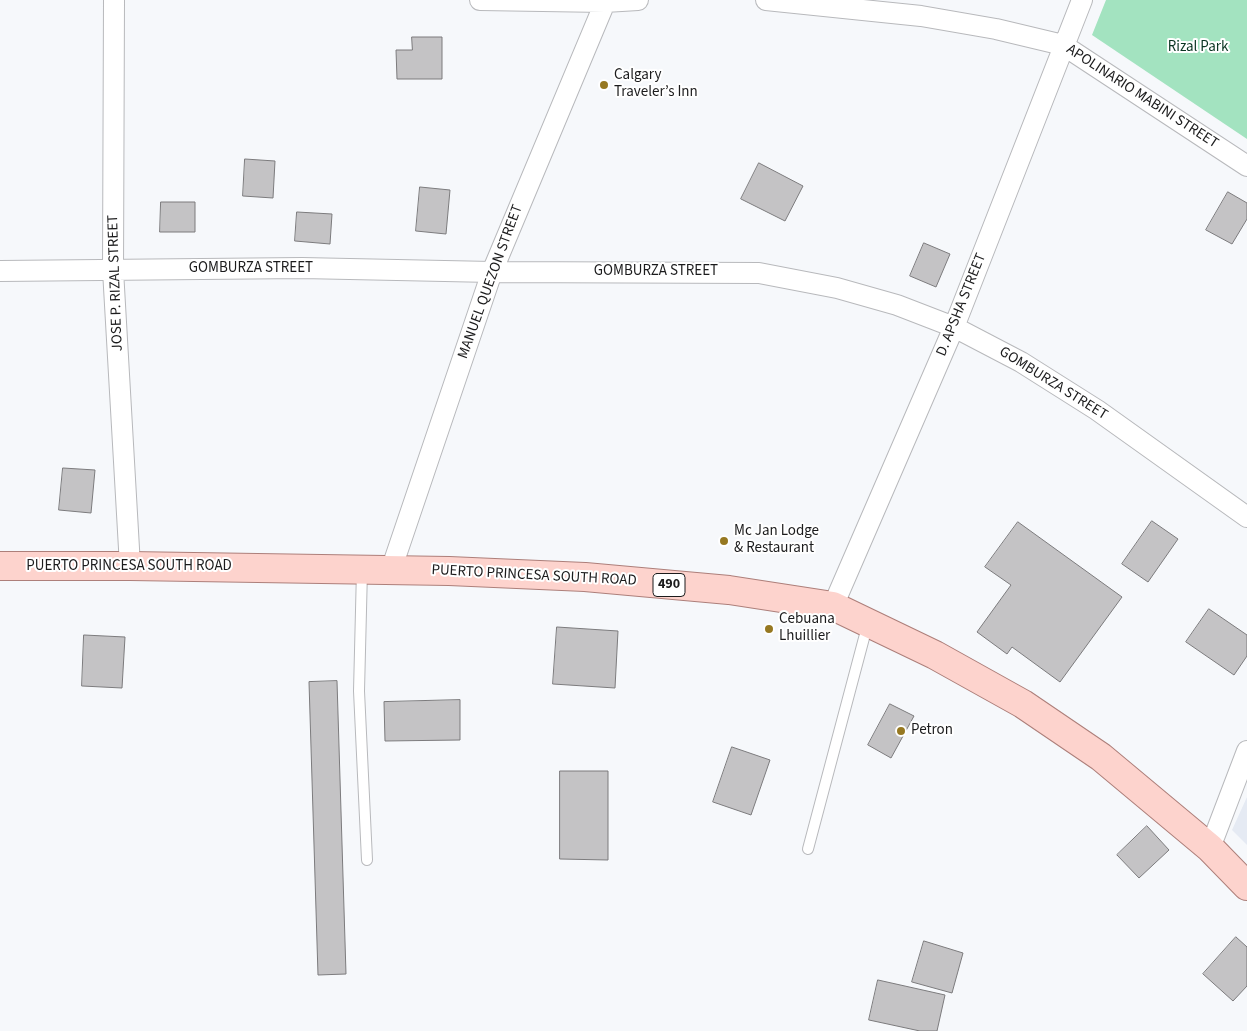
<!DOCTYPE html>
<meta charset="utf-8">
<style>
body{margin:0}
canvas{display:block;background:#f6f8fb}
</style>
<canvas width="1247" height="1031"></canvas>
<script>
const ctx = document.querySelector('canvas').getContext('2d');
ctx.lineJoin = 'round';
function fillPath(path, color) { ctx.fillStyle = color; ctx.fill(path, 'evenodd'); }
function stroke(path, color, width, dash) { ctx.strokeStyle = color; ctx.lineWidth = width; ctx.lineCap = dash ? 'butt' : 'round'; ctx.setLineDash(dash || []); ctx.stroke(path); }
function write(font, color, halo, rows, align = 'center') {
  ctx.font = font + ' "Source Sans 3",sans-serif'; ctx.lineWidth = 4; ctx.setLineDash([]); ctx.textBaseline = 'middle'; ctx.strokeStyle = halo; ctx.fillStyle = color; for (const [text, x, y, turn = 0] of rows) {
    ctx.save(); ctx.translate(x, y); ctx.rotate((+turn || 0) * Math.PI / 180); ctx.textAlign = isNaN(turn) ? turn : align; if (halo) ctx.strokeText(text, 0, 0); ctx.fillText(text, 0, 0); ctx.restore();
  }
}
fillPath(new Path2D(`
 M1247 797V845L1232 830Z`), '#e5eaf3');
fillPath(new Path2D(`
 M1106 0H1247V139L1092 35Z`), '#a3e3c0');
const building = new Path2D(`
 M412 37H442V79H397L396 50H412Z
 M245 159 275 161 273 198 243 196Z
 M759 163 803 186 785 221 741 199Z
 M420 187 450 190 446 234 416 231Z
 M1228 192 1247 203V219L1232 244 1206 230Z
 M161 202H195V232H160Z
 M297 212 332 214 330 244 295 241Z
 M924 243 950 254 936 287 910 276Z
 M63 468 95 470 91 513 59 510Z
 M1152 521 1178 539 1148 582 1122 564Z
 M1018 522 1122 597 1060 682 1012 647 1007 654 977 632 1011 585 985 567Z
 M1209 609 1247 635V656L1234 675 1186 642Z
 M557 627 618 631 615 688 553 684Z
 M84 635 125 637 122 688 82 686Z
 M337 681 346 974 318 975 309 682Z
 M460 700V740L385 741 384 702Z
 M890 704 914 716 891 758 868 745Z
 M732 747 770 760 751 815 713 802Z
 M560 771H608V860L560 859Z
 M1147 826 1169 850 1139 878 1117 855Z
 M1236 937 1247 947V986L1233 1001 1203 974Z
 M924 941 963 953 952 993 912 982Z
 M878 980 945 995 937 1031H920L869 1020Z`);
fillPath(building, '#c4c3c5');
stroke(building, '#7c7b7d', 1);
const lane = new Path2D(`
 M362 570 359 691 367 860
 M808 849 868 623`);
const street = new Path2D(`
 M114 0 113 270 130 566
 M480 0 605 2 638 0
 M766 0 921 16 996 29 1063 45 1247 166
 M0 271 302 268 492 272 759 273 837 288 897 305 954 327 1021 362 1097 410 1247 517
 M391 570 492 272 606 0
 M833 606 954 327 1082 0
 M1210 848 1247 751`);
const primary = new Path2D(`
 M0 566H130L449 571 585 577 729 590 833 606 935 655 1023 704 1101 757 1210 848 1247 886`);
stroke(lane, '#b8b9bc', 12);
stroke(street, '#b8b9bc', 22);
stroke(primary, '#ad7f7a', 30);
stroke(lane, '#fff', 10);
stroke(street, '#fff', 20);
stroke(primary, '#fdd3cd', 28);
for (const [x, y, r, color] of [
 [604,85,5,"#967821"],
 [724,541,5,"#967821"],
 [769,629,5,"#967821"],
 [901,731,5,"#967821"]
]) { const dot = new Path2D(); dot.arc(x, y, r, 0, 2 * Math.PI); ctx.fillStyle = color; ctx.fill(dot); stroke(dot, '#fff', 2); }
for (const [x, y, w] of [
 [669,585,32]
]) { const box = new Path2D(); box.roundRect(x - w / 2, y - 11.5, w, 23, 4); ctx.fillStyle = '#fff'; ctx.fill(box); stroke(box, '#1b1b1c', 1); }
write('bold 14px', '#1b1b1c', null, [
 ["490",669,585]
]);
write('15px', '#093421', '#fff', [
 ["Rizal Park",1198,48]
]);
write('15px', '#1b1b1c', '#fff', [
 ["Calgary",614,76],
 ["Traveler’s Inn",614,93],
 ["Mc Jan Lodge",734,532],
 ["& Restaurant",734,549],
 ["Cebuana",779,620],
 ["Lhuillier",779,637],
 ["Petron",911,731]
], 'left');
write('15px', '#1b1b1c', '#fff', [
 ["APOLINARIO MABINI STREET",1142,97,33],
 ["GOMBURZA STREET",251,269],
 ["GOMBURZA STREET",656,272],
 ["MANUEL QUEZON STREET",491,282,-70],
 ["JOSE P. RIZAL STREET",116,283,-92],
 ["D. APSHA STREET",962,305,-68],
 ["GOMBURZA STREET",1053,384,32],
 ["PUERTO PRINCESA SOUTH ROAD",129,567],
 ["PUERTO PRINCESA SOUTH ROAD",534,576,3]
]);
</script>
